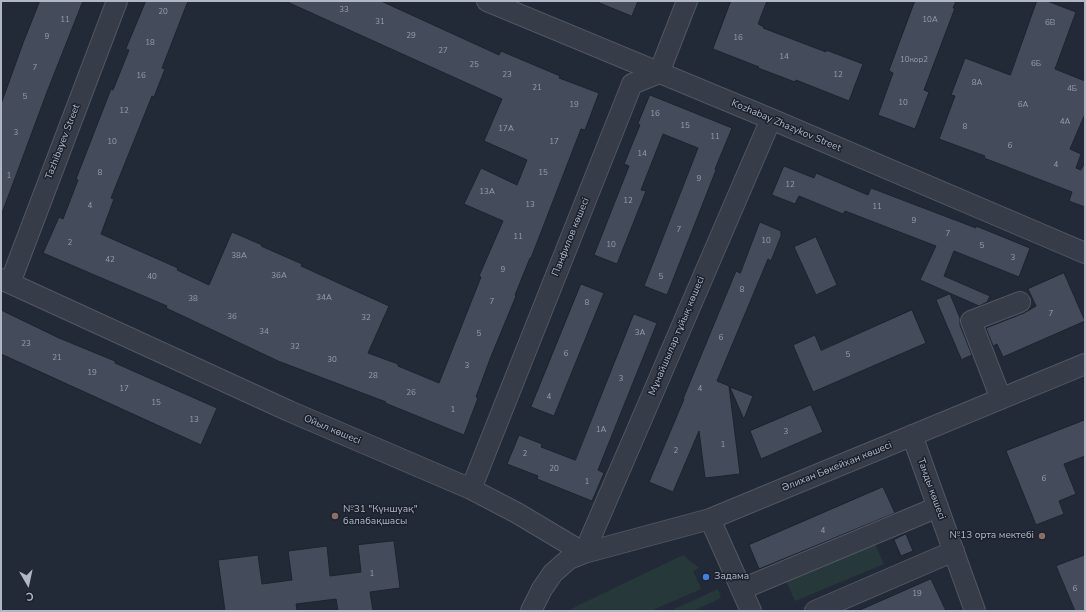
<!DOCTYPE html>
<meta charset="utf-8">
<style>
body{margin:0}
#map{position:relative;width:1086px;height:612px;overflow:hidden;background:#232a37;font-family:"Nunito Sans",sans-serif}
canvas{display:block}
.frame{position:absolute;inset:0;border:2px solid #b1b7c4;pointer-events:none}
.north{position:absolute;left:8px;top:564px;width:40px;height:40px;-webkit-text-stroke:3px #1b212d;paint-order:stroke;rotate:171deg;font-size:11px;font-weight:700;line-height:16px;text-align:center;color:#b1b7c4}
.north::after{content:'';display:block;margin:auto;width:14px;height:18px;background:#b1b7c4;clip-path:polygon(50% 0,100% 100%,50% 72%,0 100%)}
</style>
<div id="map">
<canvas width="1086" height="612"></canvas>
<div class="frame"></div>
<div class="north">С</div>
</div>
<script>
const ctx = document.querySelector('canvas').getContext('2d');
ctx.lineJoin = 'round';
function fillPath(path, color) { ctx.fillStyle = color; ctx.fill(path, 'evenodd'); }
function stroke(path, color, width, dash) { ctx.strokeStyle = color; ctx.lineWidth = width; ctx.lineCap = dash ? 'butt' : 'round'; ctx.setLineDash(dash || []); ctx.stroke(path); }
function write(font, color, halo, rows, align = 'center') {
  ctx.font = font + ' "Nunito Sans",sans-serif'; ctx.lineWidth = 3; ctx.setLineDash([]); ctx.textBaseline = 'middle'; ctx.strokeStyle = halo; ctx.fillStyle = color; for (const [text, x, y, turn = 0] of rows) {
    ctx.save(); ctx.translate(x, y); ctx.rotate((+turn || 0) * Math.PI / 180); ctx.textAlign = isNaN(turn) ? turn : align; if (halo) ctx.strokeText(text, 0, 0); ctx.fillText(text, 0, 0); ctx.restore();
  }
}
fillPath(new Path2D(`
 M875 544 884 564 795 601 786 581Z
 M683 555 699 568 693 571 701 589 650 611H569L577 606Z
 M718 589 721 598 692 611H670Z`), '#27383b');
const building = new Path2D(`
 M40 1H83L47 92 2 213H1V104L23 43Z
 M146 1H188L162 68 165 69 154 97 152 96 111 198 114 199 101 234 178 268 177 270 209 285 232 232 262 245 261 246 302 264 301 266 389 306 368 353 398 364V366L439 383 481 277 479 276 503 221 464 204 481 168 517 185 527 160 484 141 502 99 285 1H381L499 55 501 51 560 76 559 78 599 93 585 130 581 129 531 258H530L515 295 516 296 490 359 476 397 478 398 464 435 385 403 386 402 278 361 166 308 167 306 43 253 59 217 63 219 78 180 76 179 111 89 113 90 129 50 126 49Z
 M595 1H638L632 16Z
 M731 1H767L758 24 764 27 763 28 826 52V50L863 64 849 101 796 80 795 82 758 68 759 67 713 49Z
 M915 1H956L953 8H955L924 90 929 92 915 129 878 115 893 73 889 71Z
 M1037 1H1047L1076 12 1055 69 1085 81V114L1070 149 1081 154 1076 168 1081 170 1085 162V207L1069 201 1072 192 984 158 985 156 939 139 955 96 951 95 965 58 1010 75Z
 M650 95 732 128 715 169 716 170 667 295 644 286 698 148 663 134 641 190 646 191 617 264 594 255 629 166 624 164 640 125 638 124Z
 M784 166 814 178 816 173 868 195 871 188 976 228V226L1030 248 1019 277 954 251 944 276 990 296 987 302 979 306 920 280 936 246 845 211 843 214 799 196 795 204 772 195Z
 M760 222 781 231V236L771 261 768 259 717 381 729 386 740 474 705 478 699 431 673 492 649 482 684 399H683L736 271 740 273Z
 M816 237 837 285 816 295 794 247Z
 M1064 273 1085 321 1003 357 997 344 993 346 986 328 1024 313 1036 306 1028 289Z
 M581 284 604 293 554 416 531 407Z
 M950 294 960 318V325L972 355 963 359 962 361 936 300Z
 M1 310 59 338 115 361V363L217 408 201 445 1 354Z
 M912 310 926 343 813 392 793 345 815 335 821 350Z
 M634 314 657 323 598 470 604 473 592 501 537 479 538 476 507 464 519 435 542 444 541 447 575 460Z
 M730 387 753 396 744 419Z
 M811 405 823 432 761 459 750 431Z
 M1085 420V456L1064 464 1076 494 1059 501 1064 514 1036 525 1006 451Z
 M883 487 895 513 759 569 749 545Z
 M906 534 913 551 901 556 894 540Z
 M394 541 400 588 370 592 373 611H338L336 599 296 604 297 611H225L218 560 258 555 262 584 292 580 288 551 327 546 330 576 361 572 358 545Z
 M1085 555V611H1075L1056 566Z
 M931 579 946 611H858Z`);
fillPath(building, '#444c5c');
stroke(building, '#1d232f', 1);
const minor = new Path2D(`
 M487 1 771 119 1085 253
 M1 279 289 411 471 489 517 513 584 553
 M10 283 117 1
 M1001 399 971 321 1020 302
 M912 435 975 611
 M471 489 632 84 659 73 687 1
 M710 519 751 611
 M584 553 771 119
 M742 589 938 507
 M531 611 542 589 553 573 569 559 584 553 710 519 1085 364
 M815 611 954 551`);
stroke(minor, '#515763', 22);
stroke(minor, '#363c48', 20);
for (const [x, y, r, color] of [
 [335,516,4,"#8d6e63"],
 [1042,536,4,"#8d6e63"],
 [706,577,4,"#3f7fe0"]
]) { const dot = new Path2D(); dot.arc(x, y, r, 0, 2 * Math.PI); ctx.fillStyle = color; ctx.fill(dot); stroke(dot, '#1b212d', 1.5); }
write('8px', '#969caa', null, [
 ["33",344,10],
 ["20",163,12],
 ["11",65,20],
 ["10А",930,20],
 ["31",380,22],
 ["6В",1050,23],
 ["29",411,36],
 ["9",47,37],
 ["16",738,38],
 ["18",150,43],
 ["27",443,51],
 ["14",784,57],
 ["10кор2",914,60],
 ["6Б",1036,64],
 ["25",474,65],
 ["7",35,68],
 ["23",507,75],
 ["12",838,75],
 ["16",141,76],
 ["8А",977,83],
 ["21",537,88],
 ["4Б",1072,89],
 ["5",25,97],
 ["10",903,103],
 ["19",574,105],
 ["6А",1023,105],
 ["12",124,111],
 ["16",655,114],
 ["4А",1065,122],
 ["15",685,126],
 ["8",965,127],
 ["17А",506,129],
 ["3",16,133],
 ["11",715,137],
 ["10",112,142],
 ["17",554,142],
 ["6",1010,146],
 ["14",642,154],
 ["4",1056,165],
 ["8",100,173],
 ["15",543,173],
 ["1",9,176],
 ["9",699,179],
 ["12",790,185],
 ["13А",487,192],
 ["12",628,201],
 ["13",530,205],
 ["4",90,206],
 ["11",877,207],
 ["9",914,221],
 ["7",679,230],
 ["7",948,234],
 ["11",518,237],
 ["10",766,241],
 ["2",70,243],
 ["10",611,245],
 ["5",982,246],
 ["38А",239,256],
 ["3",1013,258],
 ["42",110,260],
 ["9",503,270],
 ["36А",279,276],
 ["40",152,277],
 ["5",661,277],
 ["8",742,290],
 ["34А",324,298],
 ["38",193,299],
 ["7",492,302],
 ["8",587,303],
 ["7",1051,314],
 ["36",232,317],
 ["32",366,318],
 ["34",264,332],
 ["3А",640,333],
 ["5",479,334],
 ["6",721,338],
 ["23",26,344],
 ["32",295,347],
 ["6",566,354],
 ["5",848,355],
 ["21",57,358],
 ["30",332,360],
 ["3",467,366],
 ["19",92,373],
 ["28",373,376],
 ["3",621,379],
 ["17",124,389],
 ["4",700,389],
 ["26",411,393],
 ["4",549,397],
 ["15",156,403],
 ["1",453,410],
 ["13",194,420],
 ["1А",601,430],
 ["3",786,432],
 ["1",723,445],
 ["2",676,451],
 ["2",525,454],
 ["20",554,469],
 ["6",1044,479],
 ["1",587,482],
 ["4",823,531],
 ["1",372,574],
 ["6",1075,589],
 ["19",917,594]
]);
write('10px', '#b1b7c4', '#1b212d', [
 ["Kozhabay Zhazykov Street",786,126,23],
 ["Tazhibayev Street",63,142,-69],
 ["Панфилов көшесі",571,237,-68],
 ["Мұнайшылар тұйық көшесі",677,336,-67],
 ["Ойыл көшесі",332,430,23],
 ["Әлихан Бөкейхан көшесі",837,467,-22],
 ["Тамды көшесі",931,489,70]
]);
write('10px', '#b1b7c4', '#1b212d', [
 ["№31 \"Күншуақ\"",343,510],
 ["балабақшасы",343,522],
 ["№13 орта мектебі",1034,536,"right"],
 ["Задама",714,577]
], 'left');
</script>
